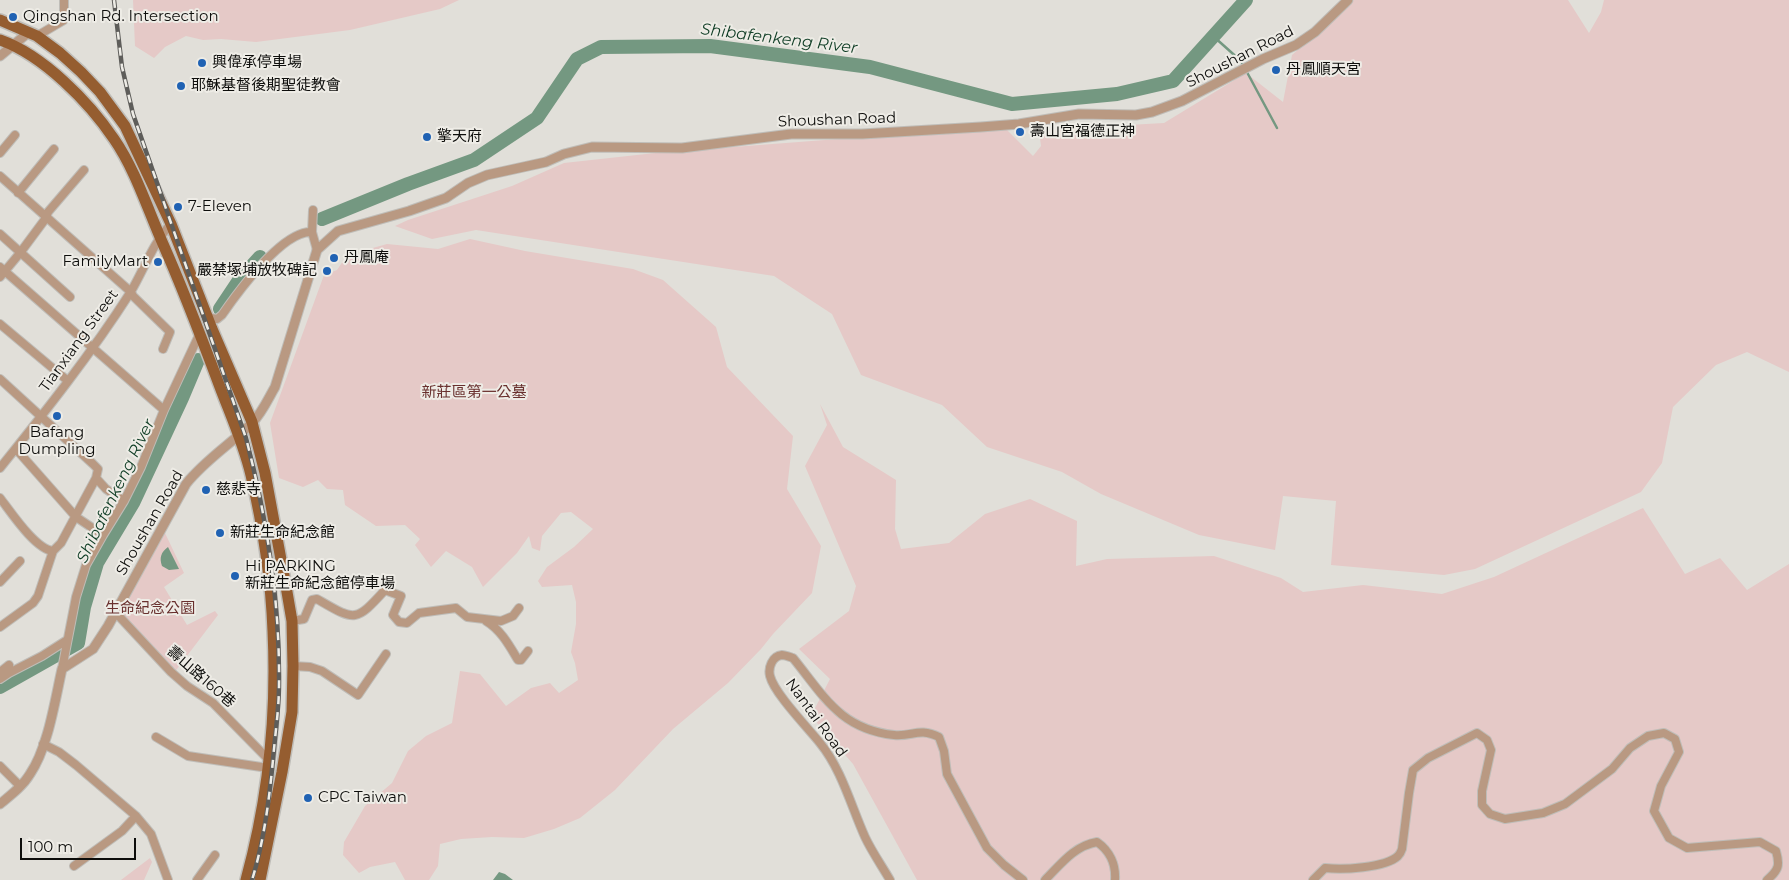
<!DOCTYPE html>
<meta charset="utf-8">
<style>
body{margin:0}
#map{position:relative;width:1789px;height:880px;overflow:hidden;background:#e1dfd9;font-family:Montserrat,sans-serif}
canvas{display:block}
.scale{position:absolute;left:20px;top:838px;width:116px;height:22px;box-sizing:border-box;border:2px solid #0d0d0b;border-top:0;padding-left:6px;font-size:15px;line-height:18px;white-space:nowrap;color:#0d0d0b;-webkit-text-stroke:4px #eeece6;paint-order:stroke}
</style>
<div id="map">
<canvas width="1789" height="880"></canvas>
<div class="scale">100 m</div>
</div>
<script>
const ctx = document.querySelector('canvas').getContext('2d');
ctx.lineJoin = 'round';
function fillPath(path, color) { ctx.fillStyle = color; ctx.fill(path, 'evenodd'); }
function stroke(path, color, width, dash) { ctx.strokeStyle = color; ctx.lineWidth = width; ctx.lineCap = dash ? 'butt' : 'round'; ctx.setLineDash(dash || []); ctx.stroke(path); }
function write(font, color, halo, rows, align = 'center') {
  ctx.font = font + ' Montserrat,"Noto Sans TC",sans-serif'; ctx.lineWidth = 4; ctx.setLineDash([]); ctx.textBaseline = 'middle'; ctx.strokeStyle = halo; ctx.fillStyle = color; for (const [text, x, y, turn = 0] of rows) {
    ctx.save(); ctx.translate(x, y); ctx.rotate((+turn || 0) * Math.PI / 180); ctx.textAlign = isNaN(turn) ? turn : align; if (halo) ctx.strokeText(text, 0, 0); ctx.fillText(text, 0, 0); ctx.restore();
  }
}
fillPath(new Path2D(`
 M133 0H459L440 9 350 30 256 42 221 39 203 40 186 36 165 47 154 58 135 46Z
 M1354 0H1568L1589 33 1601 12 1604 0H1789V372L1747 352 1716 365 1673 407 1662 463 1641 492 1475 569 1444 575 1331 565 1336 501 1283 496 1275 550 1199 535 1101 494 1062 472 987 447 942 405 861 375 832 314 774 276 476 230 432 239 395 226 408 220 512 186 564 163 655 153 877 136 1005 128 1033 156 1041 146 1039 130 1164 123 1246 73 1283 102 1292 55Z
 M470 239 525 251 633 269 663 280 716 327 727 367 793 436 787 489 821 546 812 593 773 634 761 649 728 683 673 729 615 790 580 818 554 829 524 838 492 837 461 839 440 844 438 866 429 880H405L395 862 370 867 359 873 343 855 344 842 365 806 392 783 408 751 426 736 452 723 460 671 480 674 506 706 531 688 550 683 559 693 578 680 575 663 571 652 576 624V602L572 585 542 587 538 581 547 567 574 547 593 529 571 512 561 513 542 536 540 551 532 548 529 536 517 553 483 587 472 567 446 551 431 567 415 545 420 539 405 525 376 526 345 505 343 490 327 489 318 480 303 487 279 478 270 423 324 275 337 270 343 261 369 249 387 244 438 249Z
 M820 404 843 447 896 480 895 529 901 549 949 543 985 514 1030 499 1077 521 1076 566 1107 559 1214 556 1281 578 1303 592 1363 585 1442 594 1494 577 1643 508 1685 574 1720 558 1747 590 1789 564V880H917L853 764 811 716 830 679 799 649 849 611 856 586 805 466 827 425Z
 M165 533 184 573 164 587 187 625 215 611 218 615 174 673 120 613Z
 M150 858 152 862 144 880H121Z`), '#e5c9c7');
fillPath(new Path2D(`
 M168 547 179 569 169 570 162 566C159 558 161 552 168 547Z
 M499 872 505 874 513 880H493Z`), '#749881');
stroke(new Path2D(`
 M1213 36 1241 61 1277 128`), '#749881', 2.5);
stroke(new Path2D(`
 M322 219 408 184 474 160 537 118 577 59 601 47 710 46 870 67 1012 104 1117 94 1173 81 1246 0
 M220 309 240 279 260 257
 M0 687 78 643 84 607 97 563 133 503 182 398 198 360`), '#749881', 14);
const minor = new Path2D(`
 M37 36 64 20V0
 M0 153 15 135
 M0 176 131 292 133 296 170 332 163 349
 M18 193 54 149
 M313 210 312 232 317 250
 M0 234 70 297
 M0 267 164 410
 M0 277 20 253 46 218 48 212 84 170
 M207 315 211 318 217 319 222 315C238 292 283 230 312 232
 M0 324 68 381
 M0 379 93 464 98 469 96 478 106 489 124 501
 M16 449 76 517 103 535
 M0 468C45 412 91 354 130 293 144 270 152 244 171 224
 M0 498C11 512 35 549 53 551
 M0 582 20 561
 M116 613 171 672 187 686 213 703 269 760
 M292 621 304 619 312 600 317 599C355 621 355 623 385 590L401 596 393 615 399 622 407 623 419 613 456 608 467 617 501 621 513 616 519 608
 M486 621C501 630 509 645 518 660H521L528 651
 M0 627 33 603 38 596 53 551 61 543 96 478
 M293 666 310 667 322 671 358 695 386 654
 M62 669 76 597 86 565 103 535 124 501 141 467 164 410 200 333
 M0 672 9 665
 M0 679 9 673 42 656 67 640
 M156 737 188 756 268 768
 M43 744 59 752 76 765 136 816 151 834 168 880
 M0 766 20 786
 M74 866 122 831 136 816
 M197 880 215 855
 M890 880C882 866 872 852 865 837 851 806 842 770 820 743 808 728 774 693 770 676 768 668 772 656 782 655 785 655 790 657 793 658 824 696 840 729 894 735 912 737 919 727 939 737L944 751 947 774 987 848 1004 865 1023 880
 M1045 880C1061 864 1074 846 1097 842 1110 851 1116 865 1115 880
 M1313 880 1325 868C1342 870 1385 868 1398 856 1400 854 1401 852 1402 849L1409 793 1413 770 1428 758 1477 733 1487 740 1491 750 1482 791V805L1490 814 1505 819 1543 813 1565 804 1612 769 1630 748 1648 736 1664 733 1675 739 1679 752 1661 786 1654 811 1669 838 1687 848 1760 842 1776 851C1780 865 1779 870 1767 880`);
const tertiary = new Path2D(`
 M0 56 29 32
 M0 804C11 795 23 786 30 774 48 748 55 700 62 669L93 649 108 626 186 484C205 460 231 444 252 423 262 413 268 399 275 387L317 250 338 231 409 211 446 198 468 183 487 175 546 162 564 154 592 147 682 148 791 134H862L981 127 1019 124 1079 114 1136 115 1152 112 1182 101 1263 59 1296 45 1315 32 1348 0`);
const primary = new Path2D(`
 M0 20 37 36 60 53 81 72 100 92 125 126 171 224 212 329 252 422 265 473 287 592 292 621 293 666 292 712 282 772 260 880
 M0 40C43 55 89 102 114 139 135 169 148 210 163 244 184 291 202 339 220 387 231 416 244 445 251 475 263 526 271 579 273 631 277 714 268 800 246 880`);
stroke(minor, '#bfbdb8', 10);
stroke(tertiary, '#bfbdb8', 11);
stroke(primary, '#bfbdb8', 14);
stroke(minor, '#b99982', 8);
stroke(tertiary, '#b99982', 9);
stroke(primary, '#955d30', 11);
const rail = new Path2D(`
 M114 0 122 67 133 114 246 438C267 519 280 601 279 685 279 706 276 728 274 749 270 793 265 838 252 880`);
stroke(rail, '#5e5d5a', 4.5);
stroke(rail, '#eeece6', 2.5, [8]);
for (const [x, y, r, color] of [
 [13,17,5,"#2062b3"],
 [202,63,5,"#2062b3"],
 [1276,70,5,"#2062b3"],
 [181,86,5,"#2062b3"],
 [1020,132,5,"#2062b3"],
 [427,137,5,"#2062b3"],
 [178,207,5,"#2062b3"],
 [334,258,5,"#2062b3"],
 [158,262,5,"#2062b3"],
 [327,271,5,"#2062b3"],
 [57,416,5,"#2062b3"],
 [206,490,5,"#2062b3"],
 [220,533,5,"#2062b3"],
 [235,576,5,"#2062b3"],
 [308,798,5,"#2062b3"]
]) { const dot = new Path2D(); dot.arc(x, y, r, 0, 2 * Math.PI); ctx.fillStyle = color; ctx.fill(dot); stroke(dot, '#eeece6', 2); }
write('15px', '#0d0d0b', '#eeece6', [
 ["Qingshan Rd. Intersection",23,17],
 ["興偉承停車場",212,63],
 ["丹鳳順天宮",1286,70],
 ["耶穌基督後期聖徒教會",191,86],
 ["壽山宮福德正神",1030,132],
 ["擎天府",437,137],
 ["7-Eleven",188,207],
 ["丹鳳庵",344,258],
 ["FamilyMart",148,262,"right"],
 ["嚴禁塚埔放牧碑記",317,271,"right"],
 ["Bafang",57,433,"center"],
 ["Dumpling",57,450,"center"],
 ["慈悲寺",216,490],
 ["新莊生命紀念館",230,533],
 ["Hi PARKING",245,567],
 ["新莊生命紀念館停車場",245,584],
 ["CPC Taiwan",318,798]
], 'left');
write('15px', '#0d0d0b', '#eeece6', [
 ["Shoushan Road",1240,57,-27],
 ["Shoushan Road",837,120,-2],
 ["Tianxiang Street",79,341,-54],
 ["Shoushan Road",150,523,-60],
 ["壽山路160巷",201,677,41],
 ["Nantai Road",816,718,54]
]);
write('15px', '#69302e', '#eeece6', [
 ["新莊區第一公墓",474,393],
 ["生命紀念公園",150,609]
]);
write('italic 16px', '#0e3c24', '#eeece6', [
 ["Shibafenkeng River",779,39,7],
 ["Shibafenkeng River",116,491,-64]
]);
</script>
